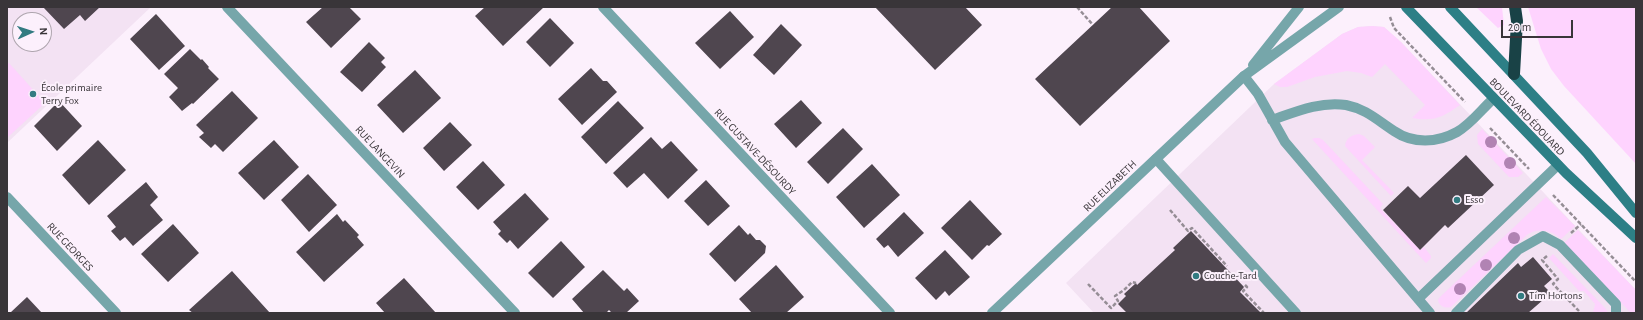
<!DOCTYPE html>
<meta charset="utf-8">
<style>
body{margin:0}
#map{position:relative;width:1643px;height:320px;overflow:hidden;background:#fcf0fc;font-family:"Alegreya Sans",sans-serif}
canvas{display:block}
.frame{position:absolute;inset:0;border:8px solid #393539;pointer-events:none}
.north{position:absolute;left:12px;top:12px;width:40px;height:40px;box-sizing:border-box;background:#fcf0fc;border:1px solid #aea5ae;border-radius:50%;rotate:87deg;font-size:11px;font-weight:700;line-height:16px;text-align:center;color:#393539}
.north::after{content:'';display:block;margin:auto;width:14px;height:18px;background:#327b81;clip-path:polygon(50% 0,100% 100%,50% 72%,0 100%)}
.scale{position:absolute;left:1501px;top:20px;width:72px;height:18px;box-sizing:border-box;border:2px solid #393539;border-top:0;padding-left:5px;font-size:12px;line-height:14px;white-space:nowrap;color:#393539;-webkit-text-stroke:3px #fcf0fc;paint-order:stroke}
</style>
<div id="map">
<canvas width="1643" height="320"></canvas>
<div class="frame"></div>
<div class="north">N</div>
<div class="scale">20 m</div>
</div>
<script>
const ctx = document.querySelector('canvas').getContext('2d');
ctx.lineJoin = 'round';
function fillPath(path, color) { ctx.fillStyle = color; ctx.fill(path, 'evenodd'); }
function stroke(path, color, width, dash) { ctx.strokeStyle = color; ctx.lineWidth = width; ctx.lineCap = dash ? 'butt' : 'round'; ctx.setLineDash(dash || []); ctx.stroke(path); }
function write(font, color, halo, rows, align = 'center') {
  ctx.font = font + ' "Alegreya Sans",sans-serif'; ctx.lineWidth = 4; ctx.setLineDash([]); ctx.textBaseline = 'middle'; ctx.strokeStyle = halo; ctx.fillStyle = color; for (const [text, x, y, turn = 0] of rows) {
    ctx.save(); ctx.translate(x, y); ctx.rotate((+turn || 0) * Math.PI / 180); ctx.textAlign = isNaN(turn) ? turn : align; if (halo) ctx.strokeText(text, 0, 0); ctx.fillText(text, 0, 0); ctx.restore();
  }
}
fillPath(new Path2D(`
 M7 7H151L7 143ZM20 20H44V44H20Z
 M1372 26 1384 27 1401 42 1636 290V313H1094L1066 283 1274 84 1342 34 1358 27Z`), '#f3e2f3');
fillPath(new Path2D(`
 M1476 7H1502L1504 25 1498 28Z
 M1528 7H1636V164L1564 86 1551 69 1541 49Z
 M1372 26 1384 27 1401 42 1460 105C1443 117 1434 122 1412 118L1425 105 1385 64 1372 77 1361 73 1347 71 1315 77 1287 87H1280L1274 84 1342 34 1358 27Z
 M7 63H9L45 103 7 138Z
 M1482 129 1523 173 1518 177H1509L1478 144 1477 135Z
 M1359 134 1364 136 1375 147 1362 160 1394 193 1391 196 1345 146C1346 138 1351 135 1359 134Z
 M1315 138H1319L1323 140 1383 204 1380 208 1420 250 1424 247 1431 256V258L1426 263 1312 139Z
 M1546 197 1575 226 1561 239C1551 230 1540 228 1528 234L1451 307C1445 309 1439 306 1438 300L1440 297Z
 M1578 230 1636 290V313H1631L1564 243Z
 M1553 254 1606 309 1608 313H1593L1595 304 1584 291H1579L1549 258Z`), '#fed3fe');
fillPath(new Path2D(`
 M43 7H100L85 21 80 15 64 29Z
 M323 7H349L361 19 331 48 306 22Z
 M485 7H544L503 46 475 16Z
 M875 7H965L982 25 935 70Z
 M1112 7H1139L1170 41 1080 126 1035 79Z
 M730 11 754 37 720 69 695 43Z
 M156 14 185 46 159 70 130 39Z
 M550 18 574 43 550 67 526 42Z
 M781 24 802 45 774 75 753 55Z
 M369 42 385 58 381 62 386 67 362 92 340 72Z
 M190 49 201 60 202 59 209 67 208 68 219 79 193 104 192 103 182 111 169 97 178 88 164 74Z
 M591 68 603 81H607L617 92 582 125 558 99Z
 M415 70 441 98 403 133 377 105Z
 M232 91 258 118 223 152 215 144 211 148 199 137 204 133 196 125Z
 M801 100 822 123 796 148 774 124Z
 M59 101 82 126 57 151 34 126Z
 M618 101 644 128 606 164 581 137Z
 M450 122 472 145 444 171 423 148Z
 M843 128 863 149 828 184 807 162Z
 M651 137 662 149 671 141 698 170 668 199 644 173 627 188 613 173Z
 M98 140 126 170 89 205 62 175Z
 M274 140 299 167 264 200 238 173Z
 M1466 155 1494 185 1448 228 1445 225 1420 250 1383 210 1408 186 1420 198Z
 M483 161 505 185 478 210 456 187Z
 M872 164 900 195 864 228 836 197Z
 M308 174 337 205 309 232 281 200Z
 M706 180 730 206 708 226 684 201Z
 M146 182 158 197 150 205 163 220 133 246 125 237 120 241 111 231 116 227 107 216Z
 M525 193 549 219 518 249 510 240 507 243 498 234 501 231 493 222Z
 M970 200 1002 234 989 246 987 245 972 260 941 228Z
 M904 212 924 233 898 257 888 245 884 248 876 239Z
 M337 214 343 222 345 220 359 235 357 237 364 245 324 282 296 252Z
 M173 224 199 253 168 282 141 254Z
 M739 225 748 235 750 233 756 240H760L766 246 765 253 735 282 709 254Z
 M1191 231 1244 287 1240 292 1261 313H1127L1118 304 1126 296 1124 294 1136 283 1137 285 1175 250 1173 248Z
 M561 241 585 267 553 298 528 273Z
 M945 250 970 277 949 296 945 291 936 300 915 278Z
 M1533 257 1552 279 1544 286 1551 293 1528 313H1466L1518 263 1521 267Z
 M776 265 804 297 786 313H752L739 299Z
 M603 270 624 291 627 288 639 301 626 313H612L609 310 606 313H584L572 299Z
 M232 271 270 313H193L189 310Z
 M404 278 436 313H385L376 303Z
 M27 297 42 313H10Z`), '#4f464f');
stroke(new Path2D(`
 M1077 7 1093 25
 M1390 17 1394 28 1465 102
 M1490 128 1529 169
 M1553 195 1636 282
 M1170 210 1188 231 1192 228 1227 266
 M1571 233 1581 224
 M1547 256 1542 260 1558 279 1553 284 1579 311
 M1088 284 1111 308 1118 301 1115 296 1124 290 1132 282 1136 283
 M1245 285 1247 287 1243 291 1264 313`), '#958d95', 2.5, [4, 2]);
stroke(new Path2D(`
 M1244 76 1258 94 1285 142 1430 313
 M1272 120C1295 112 1320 101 1346 105 1366 109 1377 120 1394 131 1413 144 1437 143 1457 132 1471 124 1481 110 1493 99
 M1156 159 1296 313
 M1418 299 1558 165
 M1456 313 1518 250 1543 236 1560 245 1616 304V313`), '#76a6aa', 10);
stroke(new Path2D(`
 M227 7 515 313
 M603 7 890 313
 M1253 65 1299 7
 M7 197 116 313
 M992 313 1244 76 1339 7`), '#76a6aa', 10);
stroke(new Path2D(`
 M1406 7 1566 173 1636 238
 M1450 7 1587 153 1636 213`), '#2d7f86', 10);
stroke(new Path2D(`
 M1514 74 1517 21 1515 7`), '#194246', 12);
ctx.fillStyle = '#b183b3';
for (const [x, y] of [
 [1491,142],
 [1510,163],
 [1514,238],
 [1486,265],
 [1460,289]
]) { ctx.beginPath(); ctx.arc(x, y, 6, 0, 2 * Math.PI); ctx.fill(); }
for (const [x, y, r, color] of [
 [33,94,4,"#327b81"],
 [1457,200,4,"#327b81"],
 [1196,276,4,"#327b81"],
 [1521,296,4,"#327b81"]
]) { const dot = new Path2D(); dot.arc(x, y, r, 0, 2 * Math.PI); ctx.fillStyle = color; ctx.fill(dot); stroke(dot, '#fcf0fc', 1.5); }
write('11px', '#393539', '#fcf0fc', [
 ["École primaire",41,88],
 ["Terry Fox",41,101],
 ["Esso",1465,200],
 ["Couche-Tard",1204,276],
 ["Tim Hortons",1529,296]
], 'left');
write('11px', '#393539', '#fcf0fc', [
 ["BOULEVARD ÉDOUARD",1527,117,46],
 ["RUE LANGEVIN",380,152,47],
 ["RUE GUSTAVE-DÉSOURDY",755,152,47],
 ["RUE ELIZABETH",1110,186,-44],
 ["RUE GEORGES",70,247,47]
]);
</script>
